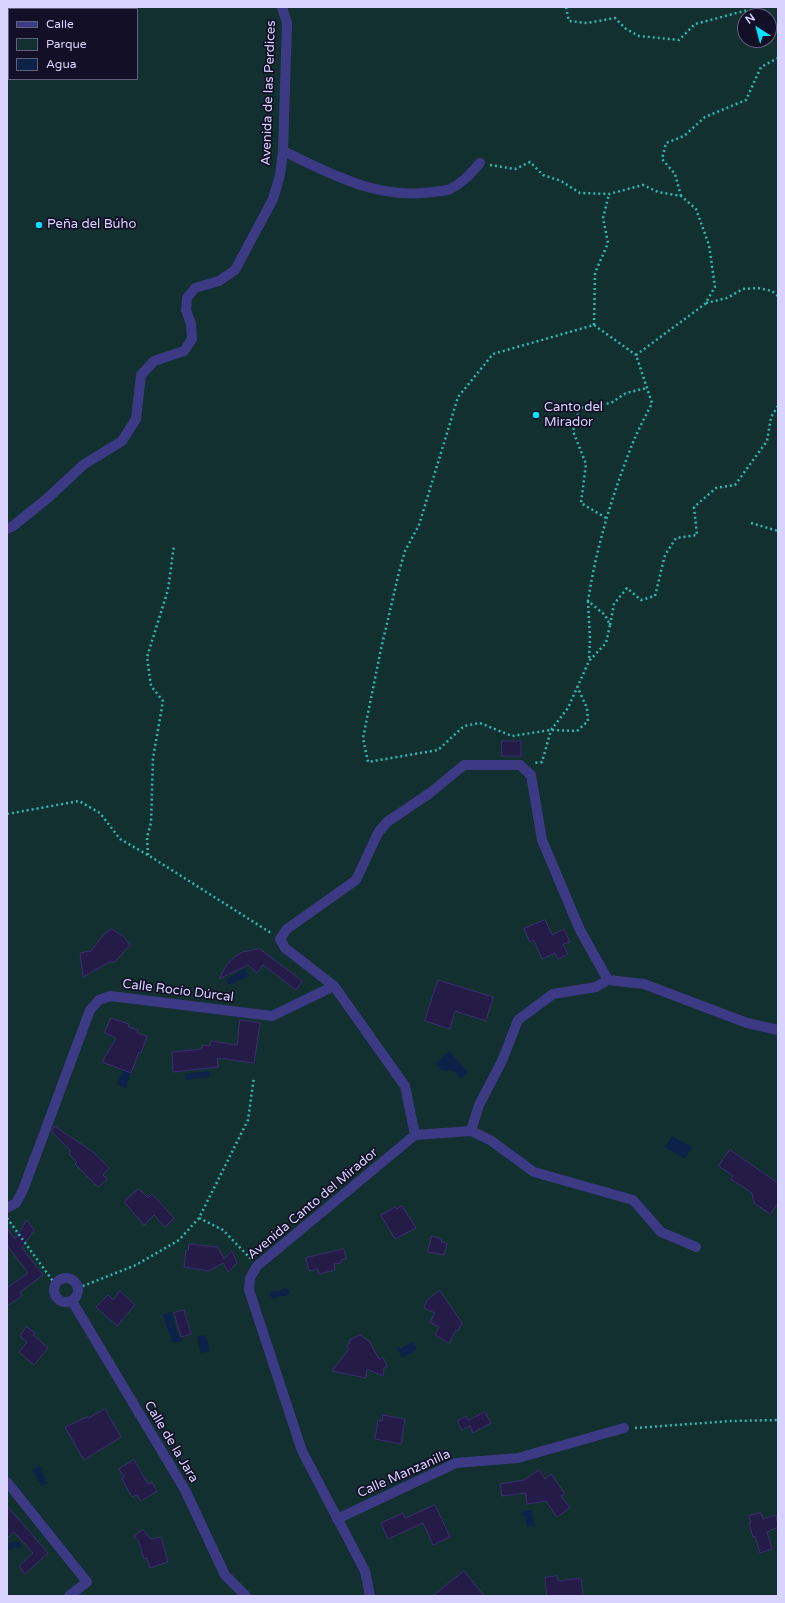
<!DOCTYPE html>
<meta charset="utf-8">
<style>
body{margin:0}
#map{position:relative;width:785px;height:1603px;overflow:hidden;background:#130f26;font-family:"Varela Round",sans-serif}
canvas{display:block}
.frame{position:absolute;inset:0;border:8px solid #d9d4ff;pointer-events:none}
.legend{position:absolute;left:8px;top:8px;width:130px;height:72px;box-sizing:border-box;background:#130f26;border:1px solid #625e7d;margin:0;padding:5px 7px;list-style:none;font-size:12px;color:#d9d4ff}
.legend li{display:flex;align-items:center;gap:8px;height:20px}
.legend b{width:20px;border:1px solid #625e7d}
.north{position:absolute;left:737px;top:8px;width:40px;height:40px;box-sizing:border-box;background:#130f26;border:1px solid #625e7d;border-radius:50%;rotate:324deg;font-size:11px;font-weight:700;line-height:16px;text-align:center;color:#d9d4ff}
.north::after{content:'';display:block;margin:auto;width:14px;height:18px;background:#00e5ff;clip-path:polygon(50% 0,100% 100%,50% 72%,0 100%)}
</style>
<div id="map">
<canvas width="785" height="1603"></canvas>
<div class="frame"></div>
<ul class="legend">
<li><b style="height:5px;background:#3d3a85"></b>Calle</li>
<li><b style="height:11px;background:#12302f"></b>Parque</li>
<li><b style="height:11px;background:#0c2248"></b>Agua</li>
</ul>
<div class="north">N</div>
</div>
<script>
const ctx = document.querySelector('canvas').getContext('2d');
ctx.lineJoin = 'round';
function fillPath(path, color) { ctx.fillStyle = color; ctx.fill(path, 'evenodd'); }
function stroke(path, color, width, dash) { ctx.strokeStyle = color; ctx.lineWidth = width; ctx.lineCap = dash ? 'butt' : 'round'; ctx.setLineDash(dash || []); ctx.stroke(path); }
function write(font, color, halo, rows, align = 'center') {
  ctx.font = font + ' "Varela Round",sans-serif'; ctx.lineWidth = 3.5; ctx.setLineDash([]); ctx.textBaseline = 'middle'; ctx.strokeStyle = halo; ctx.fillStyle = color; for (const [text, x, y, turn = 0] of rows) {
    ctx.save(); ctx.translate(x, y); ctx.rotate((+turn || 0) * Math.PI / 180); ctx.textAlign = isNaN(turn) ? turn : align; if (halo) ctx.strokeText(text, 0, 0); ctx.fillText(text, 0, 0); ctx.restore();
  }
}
fillPath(new Path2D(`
 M7 7H778V1596H7ZM9 9H137V79H9ZM745 16H769V40H745Z`), '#12302f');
fillPath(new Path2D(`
 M245 968 249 976 228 985 226 980Z
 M449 1051 468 1072 461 1079 454 1071 442 1070 435 1064Z
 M124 1065 133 1068 126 1088 117 1085Z
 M209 1071 210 1077 186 1080 185 1074Z
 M672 1136 692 1147 685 1159 665 1147Z
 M285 1288 289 1290V1293L286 1296H280L274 1299 271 1297 270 1293 272 1291H278Z
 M171 1312 179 1338 182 1337 183 1340 172 1343 163 1314Z
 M206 1335 210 1351 201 1353 197 1337Z
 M413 1342 417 1350 402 1358 397 1347 399 1346 400 1349Z
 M40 1466 43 1470 41 1471 48 1483 42 1486 32 1470Z
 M532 1510 535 1526 527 1527 525 1516H522V1512Z
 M19 1542 22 1547 14 1548 11 1550 7 1549V1543Z`), '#0c2248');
const building = new Path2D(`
 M502 741H521V756H502Z
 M545 920 552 935 564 929 570 942 563 944 568 954 558 959 555 953 542 959 534 940 530 942 524 929Z
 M112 929 123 936 130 945 115 962H109L83 977 80 953 91 951 105 933Z
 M260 949 302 981 296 990 263 965 257 973 248 965 219 979 227 964 236 956 243 952Z
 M438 980 493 997 486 1021 455 1011 450 1029 425 1021Z
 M111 1018 129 1024 128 1027 138 1030 137 1033 147 1036 141 1053 139 1052 131 1073 102 1062 116 1038 105 1033Z
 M240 1020 260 1023 254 1063 217 1058 218 1067 173 1072 172 1052 202 1049V1045L210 1046 211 1041 237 1045Z
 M54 1126 93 1152 109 1168 103 1175 107 1179 98 1187 75 1164 77 1162 69 1154 71 1151 52 1132Z
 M730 1150 778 1183V1203L770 1214 754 1203 752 1193 731 1179 733 1176 719 1166Z
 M139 1189 148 1198 152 1194 174 1218 165 1227 154 1215 144 1225 124 1202Z
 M402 1206 416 1228 395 1239 381 1215 395 1207 396 1209Z
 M27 1220 34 1230 22 1248 43 1275 20 1292 22 1296 7 1306V1288L28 1273 7 1245V1228L15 1239Z
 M432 1236 442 1239 441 1242 447 1243 444 1255 428 1252Z
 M189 1244 218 1247 224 1259 232 1251 237 1263 228 1272 223 1263 209 1271 184 1267 186 1250H188Z
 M344 1249 346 1259 341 1260V1263L334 1264 335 1270 319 1274 318 1269 309 1271 306 1258Z
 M120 1291 135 1305 117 1326 96 1307 108 1295 113 1300Z
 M440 1291 462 1323 458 1331 456 1330 449 1343 435 1335 439 1327 430 1322 435 1313 424 1308 427 1300Z
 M184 1310 191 1334 181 1337 174 1313Z
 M27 1327 35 1333 33 1335 48 1348 34 1365 19 1352 27 1342 20 1336Z
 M360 1335 369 1341 379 1359 383 1357 387 1366 384 1368 383 1376 367 1369 366 1378 332 1371 349 1349 347 1345 350 1343 349 1341Z
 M105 1409 121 1437 84 1460 65 1427 87 1417 88 1418Z
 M485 1412 491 1423 473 1433 470 1426 462 1430 457 1421 466 1416 468 1420Z
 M383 1415 405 1419 401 1444 375 1439 378 1420 382 1421Z
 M134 1460 148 1484 152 1482 157 1491 141 1501 137 1495 132 1497 122 1479 124 1477 119 1469Z
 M539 1470 545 1479 551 1474 565 1494 561 1496 570 1508 557 1517 546 1501 527 1504 526 1493 502 1496 500 1484 524 1480Z
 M435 1505 450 1537 433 1545 423 1523 388 1539 381 1523 403 1513 405 1518Z
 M7 1506 48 1553 25 1574 19 1566 33 1553 14 1532 7 1538Z
 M761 1513 763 1519 776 1515 778 1527 767 1532 772 1549 760 1553 755 1536 753 1537 749 1523H751L749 1516Z
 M143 1530 151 1539 161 1537 168 1562 150 1568 147 1558 144 1559 139 1542 134 1536Z
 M464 1571 484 1596H433Z
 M557 1576 558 1581 581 1578 583 1596H547L545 1578Z`);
fillPath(building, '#241b47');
stroke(building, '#3b2d73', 1);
stroke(new Path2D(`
 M566 7 569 21 587 23 615 18 626 29 639 36 679 40 695 24 748 10 754 16
 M769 30 775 34 778 33
 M490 165 515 169 530 162 543 175 561 181 580 193 609 194 643 185 658 192 681 196 696 209 709 245 715 287 705 304 636 355 652 403C644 419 636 434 630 450 611 499 596 549 588 601L605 615 610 625 606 643 589 661 568 708 551 730 542 762 534 763
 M681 196 675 174 662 159 666 143 684 136 705 117 746 100 761 67 778 58
 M706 303 727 298 743 289 758 288 772 291 778 296
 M594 325 595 273 608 243 603 218 609 194
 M606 518 581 503 586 464 573 431 580 408 611 403 626 393 647 388
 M751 523 778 531
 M588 601 590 639 589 660
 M610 625 614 604 627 588 641 600 655 596 665 555 676 538 697 535 694 507 716 488 735 485 767 441 771 417 778 406
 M577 686 587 708 588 721 577 731 551 730 512 736 480 723 464 726 438 750 368 762 363 738 381 649 399 572 405 551 419 525 458 397 493 354 594 325 636 355
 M7 814 79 801 100 813 120 839 148 855 271 933
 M148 855 147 837 151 823 153 758 163 701 151 686 147 657 168 590 174 545
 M7 1218 55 1284
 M199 1218 223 1230 251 1259
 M78 1288 136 1265 179 1240 199 1218 248 1120 254 1077
 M635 1428 731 1421 778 1420`), '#2fb8b0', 2.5, [2, 3]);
stroke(new Path2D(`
 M11 9 13 7
 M283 151C330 174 378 200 433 192 438 191 445 191 450 189 463 183 471 173 480 163
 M7 529 13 526 49 497 83 465 122 441 136 419 141 375 154 361 184 351 192 339 191 324 186 310 187 298 195 288 219 281 235 270 273 199 280 175 283 151 287 23 282 7
 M471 1131 479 1105 502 1061 518 1020 553 994 596 987 608 980
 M415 1135 471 1131 490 1140 534 1172 633 1200 661 1232 696 1247
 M7 1208 16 1203 23 1190 90 1010 99 1000 110 996 272 1016 334 986
 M54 1290a12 12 0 1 1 24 0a12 12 0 1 1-24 0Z
 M72 1301 185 1490 225 1575 246 1596
 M7 1482 87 1582 69 1596
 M337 1519 456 1463 518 1458 624 1428
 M370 1596 365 1571 302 1451 249 1290 250 1278 257 1266 415 1135 405 1086 334 986 285 948 280 939 287 929 356 880 378 833 387 822 430 793 464 765H520L531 775 542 840 580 930 608 980 644 984 747 1023 778 1030`), '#3d3a85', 10);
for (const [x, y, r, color] of [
 [39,225,4,"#00e5ff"],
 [536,415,4,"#00e5ff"]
]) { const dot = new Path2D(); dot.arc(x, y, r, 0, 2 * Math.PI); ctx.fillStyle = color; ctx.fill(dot); stroke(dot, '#130f26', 1.5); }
write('13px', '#d9d4ff', '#130f26', [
 ["Avenida de las Perdices",269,93,-88],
 ["Calle Rocío Dúrcal",178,991,7],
 ["Avenida Canto del Mirador",313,1204,-40],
 ["Calle de la Jara",171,1442,59],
 ["Calle Manzanilla",404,1474,-24]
]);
write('13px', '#d9d4ff', '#130f26', [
 ["Peña del Búho",47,225],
 ["Canto del",544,408],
 ["Mirador",544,423]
], 'left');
</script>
